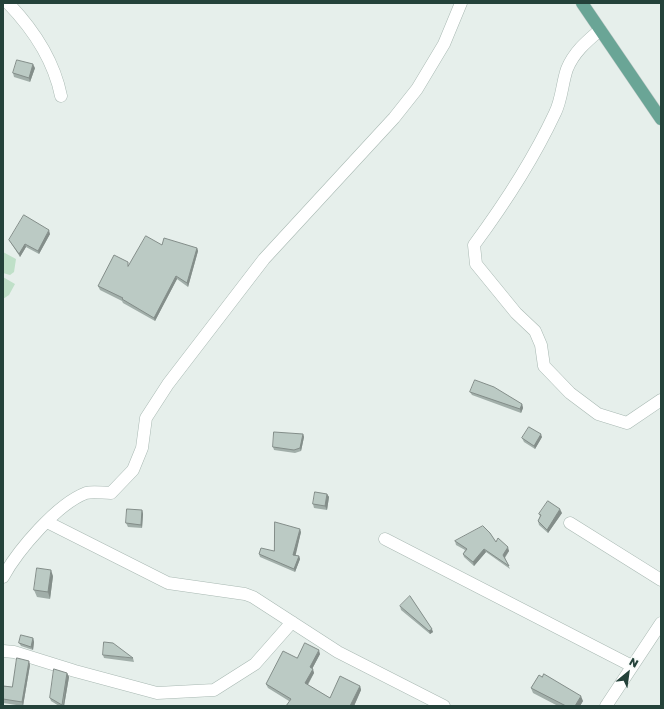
<!DOCTYPE html>
<style>
body{margin:0}
#map{position:relative;width:664px;height:709px;overflow:hidden;background:#e6efeb;font-family:"Golos Text",sans-serif}
canvas{display:block}
.frame{position:absolute;inset:0;border:4px solid #24423a;pointer-events:none}
.north{position:absolute;left:608px;top:653px;width:40px;height:40px;-webkit-text-stroke:3px #f7fbf9;paint-order:stroke;rotate:29deg;font-size:11px;font-weight:700;line-height:16px;text-align:center;color:#24423a}
.north::after{content:'';display:block;margin:auto;width:14px;height:18px;background:#24423a;clip-path:polygon(50% 0,100% 100%,50% 72%,0 100%)}
</style>
<div id="map">
<canvas width="664" height="709"></canvas>
<div class="frame"></div>
<div class="north">N</div>
</div>
<script>
const ctx = document.querySelector('canvas').getContext('2d');
ctx.lineJoin = 'round';
function fillPath(path, color) { ctx.fillStyle = color; ctx.fill(path, 'evenodd'); }
function stroke(path, color, width, dash) { ctx.strokeStyle = color; ctx.lineWidth = width; ctx.lineCap = dash ? 'butt' : 'round'; ctx.setLineDash(dash || []); ctx.stroke(path); }
fillPath(new Path2D(`
 M3 252 16 259 14 272 10 275 3 273Z
 M3 277 15 284 9 295 3 299Z`), '#bfe0c8');
const street = new Path2D(`
 M8 3C33 29 54 61 61 96
 M600 30C586 42 574 52 567 69 562 83 562 99 555 113 533 160 505 203 474 245L476 264 516 313 535 331 541 345 544 366 570 393 598 414 627 423 661 400
 M47 522 168 583 245 594 253 597 338 652 444 706
 M570 523 661 580
 M385 539 632 666
 M3 577C18 550 57 504 86 493 93 491 103 493 111 493L133 470 142 448 146 418 168 384 264 259 394 118 417 89 444 44 461 3
 M3 651 14 652 75 671 157 693 214 690 255 664 292 622
 M606 706 661 623`);
const primary = new Path2D(`
 M582 3 661 119`);
stroke(street, '#a8b8b2', 13);
stroke(primary, '#c2cac8', 13);
stroke(street, '#fff', 12);
stroke(primary, '#6aa596', 12);
fillPath(new Path2D(`
 M35 68 30 82 14 77 13 73Z
 M50 234 39 254 26 247 20 257 11 243 9 240Z
 M162 245 197 248 198 251 188 287 177 279 155 321 123 303 122 301 100 290 98 286 129 265Z
 M470 392 522 404 523 408 521 413 472 395Z
 M303 434 304 437 301 451 295 453 274 450 273 447Z
 M542 437 535 449 524 442 522 438Z
 M327 494 329 497 327 510 314 508 313 504Z
 M142 510 143 514 142 528 128 527 126 523Z
 M562 513 548 533 539 525 538 521 540 516 539 514Z
 M301 532 295 555 299 556 300 559 295 572 260 557 259 554 274 551Z
 M455 541 496 542 509 551 505 558 510 569 486 552 474 566 464 557 463 554 465 550 456 545Z
 M53 576 50 599 37 597 34 590Z
 M400 606 433 632 430 634 401 610Z
 M33 638 34 642 33 650 21 646 19 643Z
 M320 654 312 669 314 673 308 685 330 698 360 686 361 690 354 706 289 701 268 688 266 684 297 658Z
 M103 655 133 658 134 662 104 658Z
 M30 665 23 706 3 703V686L12 687Z
 M67 673 69 677 64 706H59L51 701 50 698Z
 M542 677 583 701 580 706H558L533 693 531 688Z`), '#a1aea9');
fillPath(new Path2D(`
 M33 64 35 68 30 82 29 78Z
 M49 230 50 234 39 254 38 251Z
 M25 244 26 247 20 257 19 254Z
 M197 248 198 251 188 287 187 283Z
 M176 276 177 279 155 321 154 318Z
 M522 404 523 408 521 413 520 409Z
 M303 434 304 437 301 451 300 448Z
 M541 434 542 437 535 449 534 446Z
 M327 494 329 497 327 510 325 506Z
 M560 509 562 513 548 533 547 530Z
 M142 510 143 514 142 528 141 525Z
 M300 529 301 532 295 558 293 555Z
 M508 547 509 551 504 558 503 555Z
 M484 549 486 552 474 566 473 562Z
 M299 556 300 559 295 572 294 569Z
 M51 570 53 576 50 599 48 592Z
 M432 629 433 632 430 634 429 631Z
 M33 638 34 642 33 650 31 647Z
 M319 650 320 654 311 671 310 667Z
 M29 661 30 665 23 706 22 702Z
 M313 669 314 673 306 687 305 683Z
 M67 673 69 677 64 706H63Z
 M360 686 361 690 354 706H350Z
 M581 696 583 701 580 706H575Z`), '#838d89');
const building = new Path2D(`
 M17 60 33 64 29 78 13 73Z
 M24 215 49 230 38 251 25 244 19 254 9 240Z
 M146 236 162 245 164 238 197 248 187 283 176 276 154 318 122 299 123 298 98 286 114 255 128 262V266Z
 M475 380 494 387 522 404 520 409 470 392Z
 M529 427 541 434 534 446 522 438Z
 M274 432 303 434 300 448 294 450 273 447Z
 M315 492 327 494 325 506 313 504Z
 M548 501 560 509 547 530 538 521 541 515 539 514Z
 M127 509 142 510 141 525 126 523Z
 M275 522 300 529 293 555 299 556 294 569 259 554 261 548 274 551Z
 M483 526 490 533 496 542 498 538 508 547 503 555 509 566 484 549 473 562 463 554 467 549 455 541Z
 M37 568 51 570 48 592 34 590Z
 M410 596 432 629 429 631 400 606Z
 M21 635 33 638 31 647 19 643Z
 M104 642 113 643 133 658 103 655Z
 M305 643 319 650 310 667 313 669 305 683 330 698 340 676 360 686 350 706H286L291 699 266 684 283 651 297 658Z
 M17 658 29 661 22 702 3 699V686L12 687Z
 M54 669 67 673 62 705 50 698Z
 M544 674 581 696 575 706H566L531 688 539 675 542 677Z`);
fillPath(building, '#bbcac4');
stroke(building, '#838d89', 1);
</script>
